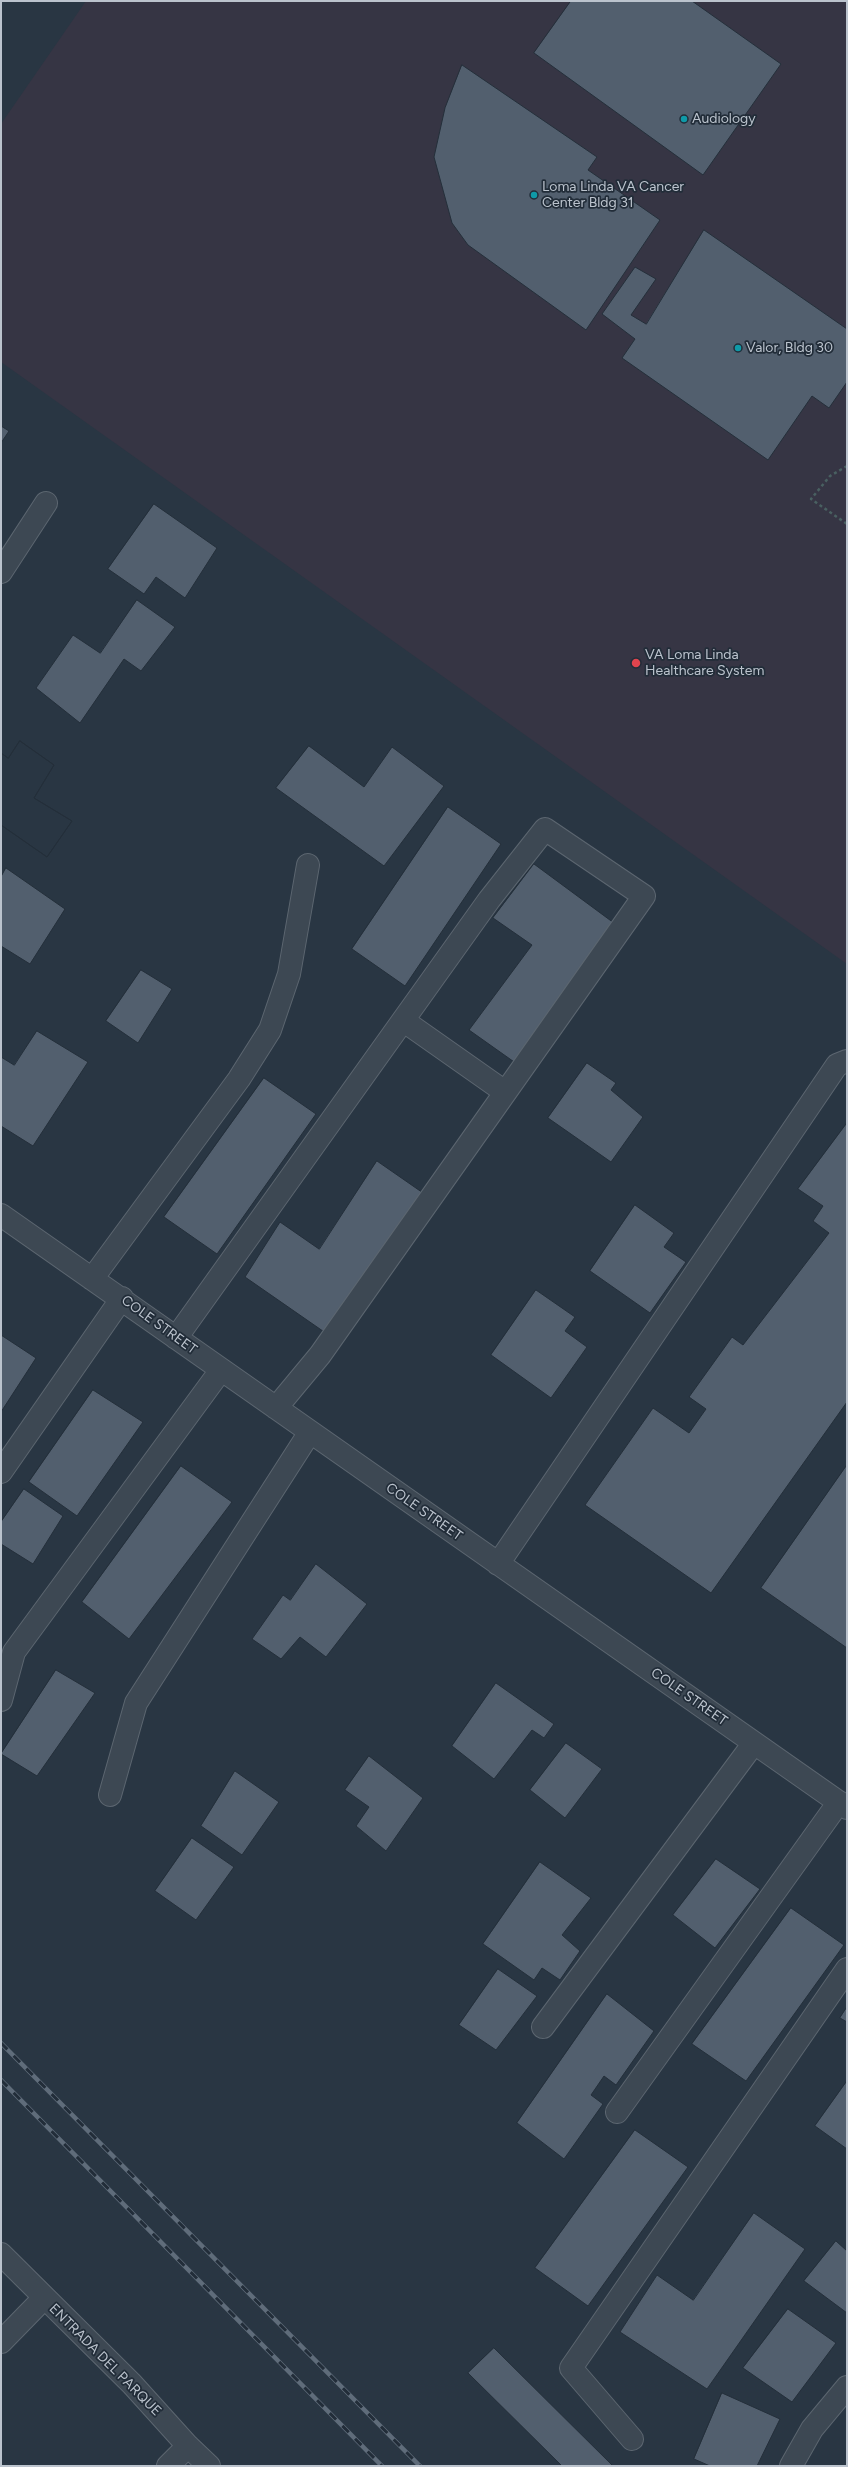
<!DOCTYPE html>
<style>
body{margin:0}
#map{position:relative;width:848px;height:2467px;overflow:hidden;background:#293643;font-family:Figtree,sans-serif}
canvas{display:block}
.frame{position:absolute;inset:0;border:2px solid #bbc3cd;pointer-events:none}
</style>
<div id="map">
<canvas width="848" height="2467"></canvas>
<div class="frame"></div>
</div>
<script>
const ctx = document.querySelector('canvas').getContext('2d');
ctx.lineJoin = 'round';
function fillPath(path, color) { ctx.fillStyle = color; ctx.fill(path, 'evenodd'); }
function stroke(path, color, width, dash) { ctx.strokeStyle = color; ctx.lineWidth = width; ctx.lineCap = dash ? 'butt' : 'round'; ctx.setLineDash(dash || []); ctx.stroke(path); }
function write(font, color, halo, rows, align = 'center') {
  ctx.font = font + ' Figtree,sans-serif'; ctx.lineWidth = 3.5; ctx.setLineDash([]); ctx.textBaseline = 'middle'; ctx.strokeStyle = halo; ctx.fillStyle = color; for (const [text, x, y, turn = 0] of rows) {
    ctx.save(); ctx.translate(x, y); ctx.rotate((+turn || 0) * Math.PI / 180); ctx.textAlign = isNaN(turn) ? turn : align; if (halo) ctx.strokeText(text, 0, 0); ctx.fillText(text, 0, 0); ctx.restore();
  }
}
fillPath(new Path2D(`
 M86 1H847V964L1 362V124Z`), '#363544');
const building = new Path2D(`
 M571 1H692L781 64 703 175 534 53Z
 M462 65 597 157 588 170 660 220 586 330 468 245 452 223 434 157 445 108Z
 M704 230 847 329V382L829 408 812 396 768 460 622 358 635 339 602 314 635 267 656 279 631 315 646 324Z
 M1 426 9 431 1 443Z
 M154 504 217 548 185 598 156 577 144 594 108 569Z
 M137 600 175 627 141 671 124 659 80 723 36 688 73 635 100 653Z
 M20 741 54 765 34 798 72 821 47 857 1 825V753L8 758Z
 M20 741 54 765 34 798 72 821 47 857 1 825V753L8 758Z
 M309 746 364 787 392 747 444 786 384 866 276 788Z
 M448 807 501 844 405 986 352 949Z
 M534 864 618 926 517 1064 469 1030 532 945 493 918Z
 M6 868 65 909 30 964 1 946V877Z
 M141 970 172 989 138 1043 106 1021Z
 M37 1031 88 1062 33 1146 1 1126V1057L14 1065Z
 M587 1063 616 1083 611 1090 643 1117 611 1162 548 1118Z
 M264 1078 316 1114 217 1254 164 1217Z
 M847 1123V1402L711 1593 585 1505 653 1408 689 1433 706 1409 689 1397 732 1337 743 1345 829 1233 813 1221 823 1206 798 1189Z
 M377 1161 426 1195 330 1336 245 1277 280 1222 319 1249Z
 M635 1205 674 1233 664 1247 686 1262 650 1313 590 1271Z
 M536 1290 575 1317 565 1331 587 1347 551 1398 491 1355Z
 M1 1335 36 1358 1 1412Z
 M93 1390 143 1422 77 1516 29 1482Z
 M847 1465V1648L761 1588Z
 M181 1466 232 1502 129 1639 82 1602Z
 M24 1489 63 1516 33 1564 1 1544V1522Z
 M316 1564 367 1604 326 1657 300 1637 281 1659 252 1639 283 1595 290 1600Z
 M56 1670 95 1693 37 1776 1 1754Z
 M496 1683 554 1724 544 1738 532 1730 494 1779 452 1746Z
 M566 1743 602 1769 565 1818 530 1790Z
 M369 1756 423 1798 386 1851 356 1826 369 1807 345 1790Z
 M235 1771 279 1802 242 1855 201 1826Z
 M192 1838 234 1867 196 1920 155 1891Z
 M716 1859 760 1889 715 1948 673 1915Z
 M540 1862 591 1898 562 1935 580 1951 560 1980 542 1968 534 1980 483 1944Z
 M791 1908 844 1945 746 2081 692 2044Z
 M498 1969 537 1996 496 2050 459 2025Z
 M607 1994 654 2031 616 2085 604 2076 591 2095 603 2104 564 2159 517 2123Z
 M847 2007V2022L840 2018Z
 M847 2081V2149L815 2126Z
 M635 2130 688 2167 588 2306 535 2268Z
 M754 2213 805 2249 707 2389 620 2332 657 2275 693 2300Z
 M836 2241 847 2251V2313L804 2281Z
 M788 2309 836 2343 792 2402 743 2368Z
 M494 2348 613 2466H562L468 2373Z
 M722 2393 780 2419 757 2466H710L694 2459Z`);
fillPath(building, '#525f6e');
stroke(building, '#242f3a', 1);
const minor = new Path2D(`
 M1 572 46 503
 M404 1021 505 1092
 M1 1215 847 1808
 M92 1279 239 1079 270 1030 289 974 308 865
 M176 1338 489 900 545 829 644 896 320 1355 276 1408
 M1 1472 122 1298
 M498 1564 837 1065 847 1061
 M1 1700 14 1652 221 1370
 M110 1795 136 1703 310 1432
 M543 2027 754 1743
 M617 2112 839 1802
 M1 2254 132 2384 188 2446 209 2466
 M1 2342 44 2298
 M632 2439 571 2368 847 1969
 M168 2466 188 2446
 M791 2466 812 2429 847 2387`);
stroke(minor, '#5c6670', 24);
stroke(new Path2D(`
 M847 466 830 476 811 499 847 524`), '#496061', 2.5, [3, 3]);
stroke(minor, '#3d4853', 22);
const rail = new Path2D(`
 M1 2043 420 2466
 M1 2080 382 2466`);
stroke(rail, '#5f6c7a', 4.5);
stroke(rail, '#222d39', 3, [9]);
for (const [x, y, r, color] of [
 [684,119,4,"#0f9aa8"],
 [534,195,4,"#0f9aa8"],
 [738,348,4,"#0f9aa8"],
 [636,663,5,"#e0444e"]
]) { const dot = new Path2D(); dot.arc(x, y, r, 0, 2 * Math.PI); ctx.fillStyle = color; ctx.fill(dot); stroke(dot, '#222d39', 1.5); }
write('14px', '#bbc3cd', '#222d39', [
 ["Audiology",692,119],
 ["Loma Linda VA Cancer",542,187],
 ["Center Bldg 31",542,203],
 ["Valor, Bldg 30",746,348],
 ["VA Loma Linda",645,655],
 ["Healthcare System",645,671]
], 'left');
write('14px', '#bbc3cd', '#222d39', [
 ["COLE STREET",159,1325,36],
 ["COLE STREET",424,1512,35],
 ["COLE STREET",689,1697,35],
 ["ENTRADA DEL PARQUE",105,2360,45]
]);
</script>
